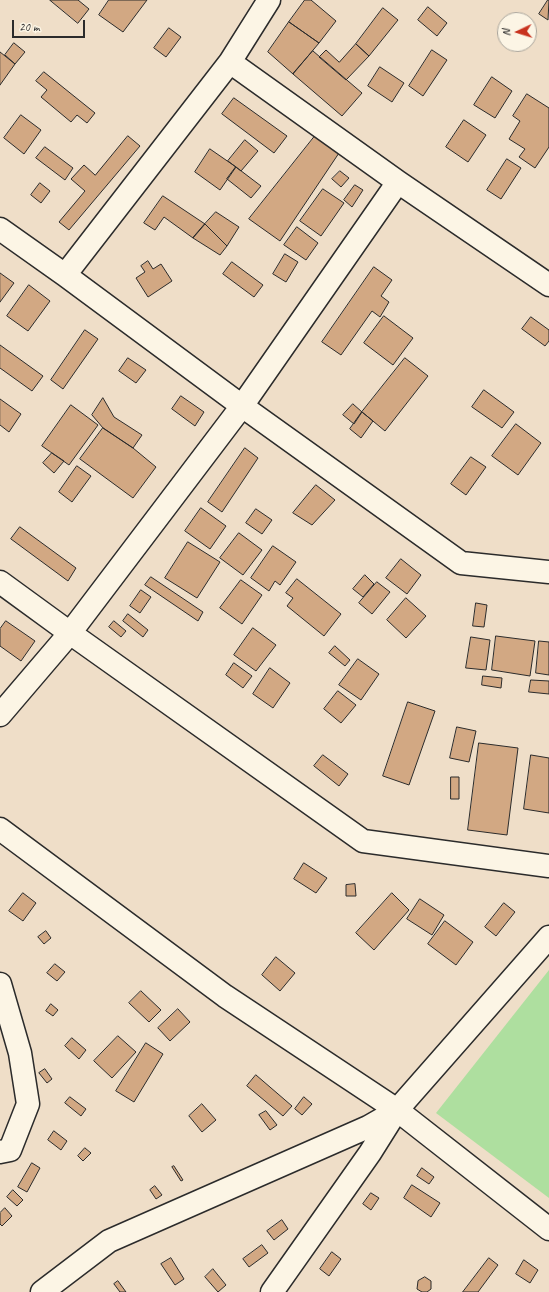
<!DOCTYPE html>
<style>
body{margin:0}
#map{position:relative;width:549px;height:1292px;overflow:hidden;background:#efdec8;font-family:Caveat,sans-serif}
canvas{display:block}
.north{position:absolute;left:497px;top:12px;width:40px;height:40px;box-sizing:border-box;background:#fcf5e5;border:1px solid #a8a49b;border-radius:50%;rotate:266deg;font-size:11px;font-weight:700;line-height:16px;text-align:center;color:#2b2b2b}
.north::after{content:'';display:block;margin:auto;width:14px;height:18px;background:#c8321e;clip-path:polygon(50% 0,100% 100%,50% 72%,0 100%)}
.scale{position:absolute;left:12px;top:20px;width:73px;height:18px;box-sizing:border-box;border:2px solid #2b2b2b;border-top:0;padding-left:5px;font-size:12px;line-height:14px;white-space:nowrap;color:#2b2b2b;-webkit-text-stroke:3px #fcf5e5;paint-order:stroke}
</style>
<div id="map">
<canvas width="549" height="1292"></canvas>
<div class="north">N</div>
<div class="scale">20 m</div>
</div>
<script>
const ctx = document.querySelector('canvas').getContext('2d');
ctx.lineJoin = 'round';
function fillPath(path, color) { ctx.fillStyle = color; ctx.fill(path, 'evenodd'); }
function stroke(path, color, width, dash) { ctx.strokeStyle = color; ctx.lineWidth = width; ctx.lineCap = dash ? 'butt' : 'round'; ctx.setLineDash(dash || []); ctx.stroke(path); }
fillPath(new Path2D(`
 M549 970V1198L436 1113Z`), '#aedf9f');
const building = new Path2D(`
 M50 0H78L89 9 78 23Z
 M109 0H147L123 32 99 15Z
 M305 0H311L336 21 319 43 289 22Z
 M548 0H549L548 20 539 14Z
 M428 7 447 23 437 36 418 20Z
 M383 8 398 20 369 56 356 44Z
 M289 22 319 43 293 74 268 52Z
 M169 28 181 37 166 57 154 48Z
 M14 43 25 52 15 64 5 55Z
 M356 44 369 56 346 80 319 57 326 50 339 62Z
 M432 50 447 60 423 96 409 86Z
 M313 51 362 93 342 116 293 74Z
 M0 52 15 64 0 85Z
 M380 67 404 83 392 102 368 86Z
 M44 72 95 113 87 123 77 115 71 122 41 97 47 90 36 81Z
 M492 77 512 91 495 118 474 105Z
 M527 94 549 108V147L535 168 519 157 525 149 509 139 520 121 513 116Z
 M234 98 287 136 274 153 222 114Z
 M21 115 41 130 24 154 4 138Z
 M464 120 486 135 468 162 446 147Z
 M319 131 341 150 280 241 249 219Z
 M128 136 140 146 69 230 59 222 85 191 71 179 84 165 95 175Z
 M245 140 258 151 241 171 228 161Z
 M45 147 73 168 65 180 36 158Z
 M210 149 236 167 220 190 195 172Z
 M507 159 521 168 501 199 487 190Z
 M236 167 261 186 251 198 227 179Z
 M340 171 349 178 341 187 332 179Z
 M40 183 50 191 41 203 31 195Z
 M355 185 363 190 352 207 344 200Z
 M323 189 344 203 321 236 300 221Z
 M163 196 205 224 193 238 164 217 155 230 144 223Z
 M216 212 239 227 227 246 205 224Z
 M205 224 227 246 220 255 193 238Z
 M297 227 318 243 306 260 284 245Z
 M285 254 298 262 286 282 273 274Z
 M148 261 153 269 161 264 172 281 148 297 136 278 145 272 141 266Z
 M232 262 263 285 254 297 223 274Z
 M374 267 392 280 381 296 389 302 380 317 372 311 341 355 322 342Z
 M0 273 14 283 0 302Z
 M29 285 50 301 28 331 7 316Z
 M384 316 413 338 393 365 364 343Z
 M531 317 549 330V341L545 346 522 329Z
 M85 330 98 339 63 389 51 380Z
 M0 345 43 376 32 391 0 368Z
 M128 358 146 370 136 383 119 371Z
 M405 358 428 376 385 431 362 412Z
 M484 390 514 412 502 428 472 407Z
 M181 396 204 412 195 426 172 409Z
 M103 398 114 417 142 435 133 448 103 428 92 415Z
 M0 399 21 414 9 432 0 425Z
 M353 404 362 412 354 424 343 415Z
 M71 405 98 425 69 465 42 446Z
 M362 412 373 421 361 438 350 429Z
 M516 424 541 443 518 475 492 456Z
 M103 428 133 448 156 467 133 498 80 459Z
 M245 448 258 458 222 512 208 502Z
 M52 453 64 461 54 473 43 463Z
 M471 457 486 467 466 495 451 484Z
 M77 466 91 476 72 502 59 492Z
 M316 485 335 500 312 525 293 513Z
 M201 508 226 526 210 549 185 531Z
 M256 509 272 520 262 534 246 523Z
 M20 527 76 568 68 581 11 539Z
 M239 533 262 550 243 575 220 558Z
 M188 542 220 562 197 598 165 578Z
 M273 546 296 562 280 585 275 581 269 591 251 578Z
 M401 559 421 575 407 594 386 578Z
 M365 575 374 584 363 597 353 589Z
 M151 577 203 612 198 621 145 585Z
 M297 579 341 614 324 636 287 606 293 598 286 593Z
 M241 580 262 595 242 624 220 608Z
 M377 582 390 592 372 614 359 603Z
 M141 590 151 597 140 613 130 606Z
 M406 598 426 616 406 638 387 620Z
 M476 603 487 605 484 627 473 626Z
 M128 614 148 630 143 637 123 621Z
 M6 621 35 641 21 661 0 646V629Z
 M114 621 126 631 121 637 109 627Z
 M253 628 276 645 256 671 234 655Z
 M496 636 535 641 530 676 492 670Z
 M471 637 490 640 486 670 466 668Z
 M539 641 549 642V675L536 673Z
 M335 646 350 660 345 666 329 653Z
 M358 659 379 674 361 700 339 685Z
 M234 663 252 676 243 688 226 675Z
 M270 668 290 683 273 708 253 694Z
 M483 676 502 678 501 688 482 685Z
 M531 680 549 681V694L529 692Z
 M338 691 356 705 341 723 324 709Z
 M408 702 435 711 409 785 383 776Z
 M457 727 476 731 469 762 450 758Z
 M479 743 518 748 507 835 468 830Z
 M323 755 348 774 339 786 314 766Z
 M531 755 549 758V813L524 809Z
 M451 777H459V799H451Z
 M304 863 327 878 316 893 294 879Z
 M355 884 356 896H346V885Z
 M23 893 36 903 23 921 9 911Z
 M392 893 409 910 374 950 356 933Z
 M420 899 444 915 432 935 407 919Z
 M504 903 515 912 496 936 485 927Z
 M445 921 473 942 456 965 428 944Z
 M46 931 51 938 44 944 38 937Z
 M276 957 295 973 280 991 262 975Z
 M55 964 65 972 57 981 47 973Z
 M141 991 161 1010 149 1022 129 1003Z
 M51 1004 58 1010 53 1016 46 1011Z
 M178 1009 190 1022 170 1041 158 1028Z
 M118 1036 136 1052 112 1078 94 1061Z
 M72 1038 86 1050 79 1059 65 1046Z
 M146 1043 163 1054 134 1102 116 1091Z
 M45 1069 52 1079 47 1083 39 1073Z
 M256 1075 292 1106 283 1116 247 1086Z
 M70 1097 86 1109 81 1116 65 1103Z
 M304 1097 312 1104 302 1115 295 1109Z
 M202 1104 216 1120 202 1132 189 1116Z
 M266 1111 277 1125 270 1130 259 1115Z
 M54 1131 67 1141 61 1150 48 1140Z
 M85 1148 91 1153 83 1161 78 1156Z
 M32 1163 40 1168 27 1192 18 1187Z
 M174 1166 183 1180 181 1181 172 1167Z
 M422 1168 434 1177 429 1184 417 1176Z
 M412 1185 440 1203 431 1217 404 1198Z
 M155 1186 162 1195 156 1199 150 1190Z
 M13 1190 23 1200 17 1206 7 1197Z
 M371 1193 379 1198 371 1210 363 1204Z
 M5 1208 12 1216 2 1226 0 1224V1213Z
 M282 1220 288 1229 274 1240 267 1231Z
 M262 1245 268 1253 249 1267 243 1259Z
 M332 1252 341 1259 329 1276 320 1269Z
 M171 1258 184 1279 175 1285 161 1264Z
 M489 1258 498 1265 478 1292H463Z
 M524 1260 538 1270 530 1283 516 1274Z
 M213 1269 226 1285 218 1292 205 1277Z
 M425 1277 431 1281V1289L427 1292H422L417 1289 418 1281Z
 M118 1281 126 1292H120L114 1284Z`);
fillPath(building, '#d2a883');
stroke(building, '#2b2b2b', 1);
const minor = new Path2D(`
 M230 62 398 182 549 285
 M0 229 65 275 242 406 461 563 549 572
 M65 275 230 62 269 0
 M0 582 70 633 363 841 549 866
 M0 715 70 633 242 406 398 182
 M0 829 225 996 397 1110 549 1229
 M0 984 20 1053 28 1104 10 1150 0 1152
 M42 1292 109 1241 368 1127 396 1111
 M272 1292 370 1153 397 1110 549 937`);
stroke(minor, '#2b2b2b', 25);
stroke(minor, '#fcf5e5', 22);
</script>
